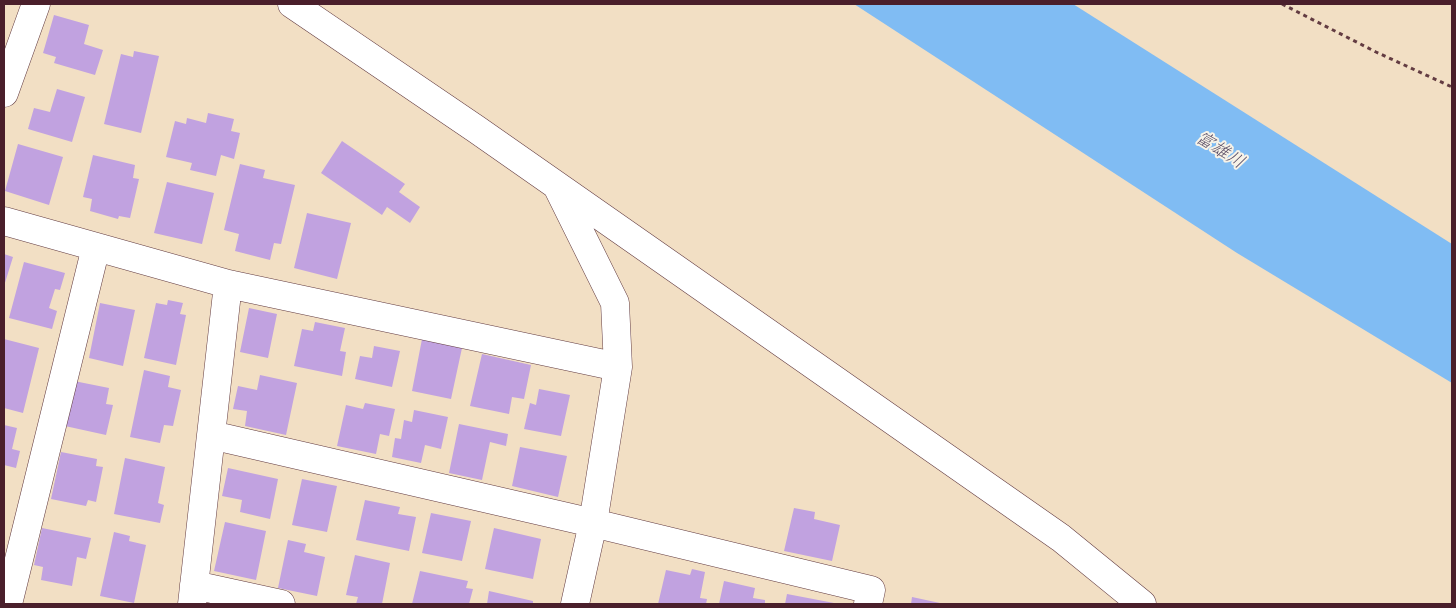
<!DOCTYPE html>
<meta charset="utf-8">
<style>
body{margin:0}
#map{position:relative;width:1456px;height:608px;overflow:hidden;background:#f2dfc4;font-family:"Indie Flower",sans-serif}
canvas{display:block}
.frame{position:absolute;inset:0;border:5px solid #4a1f2b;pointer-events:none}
</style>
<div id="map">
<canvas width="1456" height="608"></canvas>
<div class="frame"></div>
</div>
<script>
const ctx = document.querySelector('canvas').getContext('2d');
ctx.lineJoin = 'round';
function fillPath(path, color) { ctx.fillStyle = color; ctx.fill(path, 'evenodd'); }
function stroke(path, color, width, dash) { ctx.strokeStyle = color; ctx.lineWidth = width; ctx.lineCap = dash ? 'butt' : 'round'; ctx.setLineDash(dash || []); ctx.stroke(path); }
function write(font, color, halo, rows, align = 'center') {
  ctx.font = font + ' "Indie Flower","Klee One",sans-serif'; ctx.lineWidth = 4; ctx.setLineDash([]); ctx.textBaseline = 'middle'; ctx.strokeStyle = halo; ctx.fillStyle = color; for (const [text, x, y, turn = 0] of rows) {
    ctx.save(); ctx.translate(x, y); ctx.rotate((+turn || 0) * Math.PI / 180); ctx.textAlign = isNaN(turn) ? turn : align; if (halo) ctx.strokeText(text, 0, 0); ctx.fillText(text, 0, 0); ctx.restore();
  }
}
fillPath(new Path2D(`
 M854 4H1073L1452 244V383L1237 253Z`), '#80bcf3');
fillPath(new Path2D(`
 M54 15 89 25 84 44 103 50 95 75 54 63 56 57 43 53Z
 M134 51 159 56 141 133 104 124 121 54 133 57Z
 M57 89 85 97 72 142 28 129 34 108 50 112Z
 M208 113 234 119 231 131 240 133 234 159 221 155 216 176 190 170 192 163 166 157 175 121 186 124 187 118 206 123Z
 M342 141 405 184 399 192 420 207 410 223 387 207 382 215 321 173Z
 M18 144 63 157 49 205 5 191Z
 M93 155 135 165 133 178 139 179 130 218 119 216 118 219 90 211 92 199 83 197Z
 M240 164 265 170 263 178 295 185 281 244 274 243 270 260 235 251 239 234 224 230Z
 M167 182 214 193 202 244 154 233Z
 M307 213 351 223 337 279 294 268Z
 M4 254 13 257 4 286Z
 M24 262 65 273 60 290 55 289 49 308 57 311 52 329 9 318Z
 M168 300 183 303 180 314 186 315 176 365 144 358 156 303 167 305Z
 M100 303 135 310 123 366 89 358Z
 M249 308 277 314 268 358 240 352Z
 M315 322 345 328 340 351 346 352 342 376 294 366 302 329 313 331Z
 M4 339 39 348 23 413 4 408Z
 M422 339 462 348 451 399 412 391Z
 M374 346 400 351 392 387 355 379 360 356 372 358Z
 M482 354 531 365 524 399 512 397 509 414 470 406Z
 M144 370 170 376 168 387 181 390 173 426 164 425 160 443 130 437Z
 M260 375 297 383 286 435 245 426 247 411 233 409 238 386 257 390Z
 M74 381 109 388 106 404 113 405 106 435 65 426Z
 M539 389 570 395 561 436 524 429 530 403 536 405Z
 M365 403 395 409 389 436 380 434 376 454 337 446 346 405 363 409Z
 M414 410 448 417 441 449 425 445 421 463 392 457 395 438 401 439 404 420 412 422Z
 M459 424 508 434 506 446 490 442 482 480 449 473Z
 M4 425 17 428 12 449 20 451 16 468 4 465Z
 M520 447 567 456 558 497 512 486Z
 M61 452 97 459 96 466 103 467 96 502 88 500 86 506 51 499Z
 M125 458 165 467 158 503 164 505 160 523 114 514Z
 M228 468 278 479 270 519 240 512 242 500 222 496Z
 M302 479 337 486 327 532 292 525Z
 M365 500 400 507 398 514 416 517 409 551 356 540Z
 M794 508 815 512 814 519 840 525 832 561 784 551Z
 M431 513 471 521 462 561 422 553Z
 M225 522 266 531 256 580 214 571Z
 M42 528 91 538 86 559 77 557 72 586 41 580 43 567 34 565Z
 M494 528 541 539 533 579 485 569Z
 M114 532 130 536 129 541 146 545 134 603 100 596Z
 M288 540 306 544 304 552 325 557 317 596 278 588Z
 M355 555 390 563 382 604H356L358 597 346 595Z
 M692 569 705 572 700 598 707 599 706 604H658L666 570 690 575Z
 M420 571 468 581 466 588 473 589 469 604H412Z
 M724 581 755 588 753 598 765 600V604H719Z
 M489 591 533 601V604H487Z
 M787 594 834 603V604H785Z
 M912 597 940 603V604H911Z`), '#c1a2e0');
const minor = new Path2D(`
 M292 4 476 129 1061 538 1142 604
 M4 93 36 4
 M558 188 615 303 618 367 593 523 575 604
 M4 221 228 284 618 367
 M211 435 593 523 871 590 868 604
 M194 585 281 604
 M8 604 96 247
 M192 604 228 284`);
stroke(minor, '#633c42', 29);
stroke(new Path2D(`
 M1282 4 1376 52 1452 87`), '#633c42', 3, [4, 4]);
stroke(minor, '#fff', 28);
write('italic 18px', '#5a4e67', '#f7f3e8', [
 ["富雄川",1219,152,32]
]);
</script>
